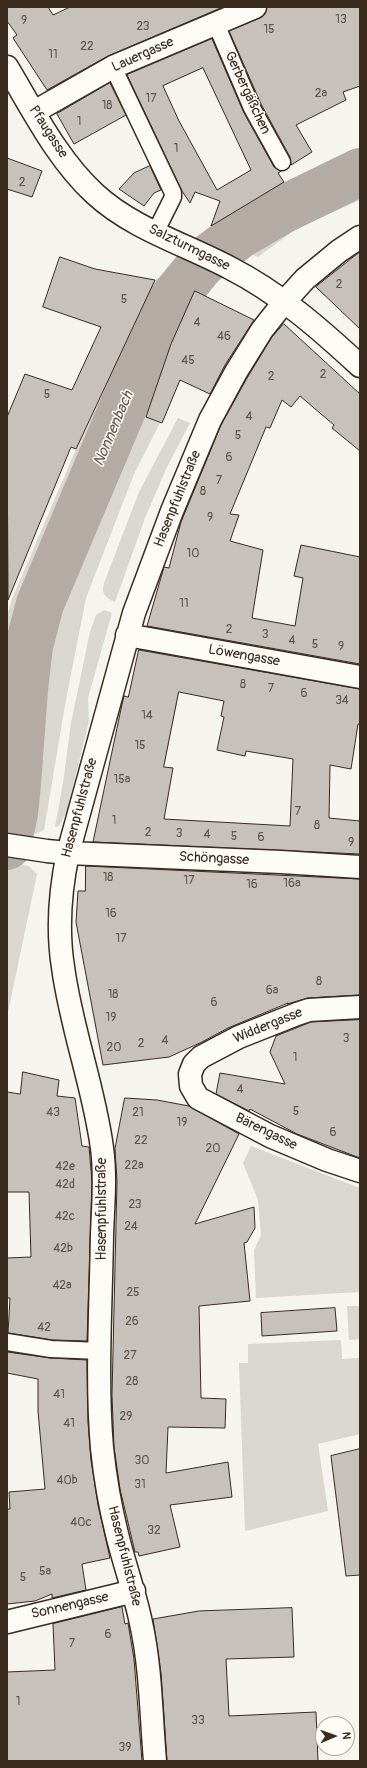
<!DOCTYPE html>
<meta charset="utf-8">
<style>
body{margin:0}
#map{position:relative;width:367px;height:1768px;overflow:hidden;background:#f5f4ee;font-family:Pangolin,sans-serif}
canvas{display:block}
.frame{position:absolute;inset:0;border:8px solid #3b2a1e;pointer-events:none}
.north{position:absolute;left:315px;top:1716px;width:40px;height:40px;box-sizing:border-box;background:#fdfcf7;border:1px solid #afa8a0;border-radius:50%;rotate:88deg;font-size:11px;font-weight:700;line-height:16px;text-align:center;color:#3b2a1e}
.north::after{content:'';display:block;margin:auto;width:14px;height:18px;background:#3b2a1e;clip-path:polygon(50% 0,100% 100%,50% 72%,0 100%)}
</style>
<div id="map">
<canvas width="367" height="1768"></canvas>
<div class="frame"></div>
<div class="north">N</div>
</div>
<script>
const ctx = document.querySelector('canvas').getContext('2d');
ctx.lineJoin = 'round';
function fillPath(path, color) { ctx.fillStyle = color; ctx.fill(path, 'evenodd'); }
function stroke(path, color, width, dash) { ctx.strokeStyle = color; ctx.lineWidth = width; ctx.lineCap = dash ? 'butt' : 'round'; ctx.setLineDash(dash || []); ctx.stroke(path); }
function write(font, color, halo, rows, align = 'center') {
  ctx.font = font + ' Pangolin,sans-serif'; ctx.lineWidth = 3; ctx.setLineDash([]); ctx.textBaseline = 'middle'; ctx.strokeStyle = halo; ctx.fillStyle = color; for (const [text, x, y, turn = 0] of rows) {
    ctx.save(); ctx.translate(x, y); ctx.rotate((+turn || 0) * Math.PI / 180); ctx.textAlign = isNaN(turn) ? turn : align; if (halo) ctx.strokeText(text, 0, 0); ctx.fillText(text, 0, 0); ctx.restore();
  }
}
fillPath(new Path2D(`
 M360 156V200L296 229 258 257 210 236 312 179Z
 M176 266 212 284 195 291 172 341 154 393 171 401 134 474 86 598 65 705 44 830 35 834 7 829V616L12 599 76 449 155 280Z
 M178 418 190 423 166 469 145 518 115 602C105 598 101 593 104 583L139 492Z
 M104 610 112 613 88 698 89 721 67 811 59 826 55 827 63 783 71 723 90 632 96 615Z
 M7 862 29 866 37 874 7 1017Z
 M251 1146 360 1188V1292L256 1298 254 1250 261 1235 258 1200 243 1163Z
 M347 1306H360V1339L349 1340Z
 M341 1340 342 1359 360 1358V1434L318 1444 328 1511 245 1531 239 1363H248V1344Z`), '#dad6d0');
stroke(new Path2D(`
 M7 776 17 784 14 813 7 846
 M17 784 24 689 29 646 40 604 133 384 172 300 202 263 239 235 282 210 360 172`), '#b4aca4', 48);
const building = new Path2D(`
 M7 7H48L53 15 70 7H223L108 56 47 90 13 38 17 35 7 21Z
 M267 7H360V86L343 92 346 100 296 125 312 152 291 165 290 157 261 104 229 31 260 18 265 14Z
 M212 39 244 113 274 167 281 171 278 173 284 182 211 226 220 201 195 192 190 203 182 191 127 75ZM203 68 251 170 217 190 179 121 163 86Z
 M110 83 126 115 74 144 57 114Z
 M7 158 42 171 32 197 7 189Z
 M150 166 161 190 154 193 144 206 119 189 134 173Z
 M360 252V329L316 287Z
 M60 257 95 269 155 280 76 449 71 447 8 600 7 417 25 374 72 390 101 327 43 307Z
 M195 291 254 320 225 365 210 394 180 380 162 423 146 417 171 344Z
 M284 324 360 394V451L332 428 334 425 300 396 291 407 282 400 270 428 266 427 230 514 239 515 230 541 263 550 252 618 295 626 303 578 294 576 301 545 360 557V664L147 626 164 567 169 568 181 522 221 425 247 378 272 337Z
 M139 650 360 689V724H358L351 769 330 765 329 818 360 821V854L93 842 121 709 124 696 128 697ZM179 692 224 701 221 716 224 717 217 750 245 756 246 751 293 759 290 826 164 819 173 768 164 767Z
 M86 866 360 879V995L308 998 287 1004 288 1003 228 1028 202 1042 169 1057 103 1065 76 922 78 891H85Z
 M360 1020V1158L297 1134 250 1109 249 1111 216 1094 220 1073 285 1084 270 1052 276 1036 311 1022Z
 M23 1072 59 1080 57 1096 75 1098 82 1146 89 1147 92 1181 87 1341 52 1340 8 1333 10 1298H7V1258L31 1257 29 1192H7V1092L20 1094Z
 M125 1098 157 1100 189 1106 239 1134 195 1224 254 1207 255 1228 247 1242 244 1243 250 1301 199 1306 201 1398 226 1399 225 1428 168 1427 166 1473 228 1462 232 1497 170 1505 180 1547 139 1556 138 1552H135L120 1489 114 1447 112 1395 117 1181 115 1149Z
 M335 1308 337 1331 262 1336 261 1313Z
 M7 1352 51 1358 87 1360 88 1422 91 1460 98 1505 110 1558 82 1564 86 1590 52 1598V1594L35 1601 7 1604V1509H10L9 1492 45 1489 38 1411V1379L7 1373Z
 M360 1449V1575L346 1576 331 1456Z
 M122 1607 125 1624 128 1623 134 1659 142 1761H7V1672L55 1670 53 1624Z
 M292 1608 294 1657 226 1659 229 1716 316 1712 318 1761H167L161 1673 153 1619 199 1611Z`);
fillPath(building, '#c7c1bb');
stroke(building, '#3b2a1e', 1);
const service = new Path2D(`
 M216 24 252 108 282 162
 M113 67 173 193V197L155 233
 M7 1342 51 1349 100 1351`);
const minor = new Path2D(`
 M7 67C33 110 57 159 95 194 133 229 185 244 230 268 279 293 320 329 360 366
 M34 112 113 67 255 7
 M127 635 360 677
 M7 845 47 851 68 853 281 862 360 867
 M360 1007 309 1010 297 1014 239 1037 201 1057 194 1064 190 1074 191 1086 198 1098 270 1136 327 1160 360 1171
 M7 1622 134 1591
 M155 1761C151 1715 151 1668 141 1623 135 1593 124 1564 117 1534 110 1506 105 1477 102 1448 96 1378 101 1305 102 1235 103 1206 106 1177 102 1148 94 1087 71 1028 63 967 57 929 60 891 68 853L134 613 172 511 210 420 236 372 262 330 285 301 305 279 339 251 360 237`);
stroke(service, '#3b2a1e', 19);
stroke(minor, '#3b2a1e', 25);
stroke(service, '#fdfcf7', 16);
stroke(minor, '#fdfcf7', 22);
write('12px', '#5e5045', null, [
 ["13",341,20],
 ["9",24,21],
 ["23",143,27],
 ["15",269,30],
 ["22",87,47],
 ["11",53,55],
 ["2a",321,94],
 ["17",151,99],
 ["18",107,106],
 ["1",79,122],
 ["1",176,149],
 ["2",22,183],
 ["2",339,285],
 ["5",124,300],
 ["4",197,323],
 ["46",224,337],
 ["45",188,361],
 ["2",323,375],
 ["2",271,377],
 ["5",47,395],
 ["4",249,417],
 ["5",238,436],
 ["6",229,458],
 ["7",219,481],
 ["8",203,492],
 ["9",210,518],
 ["10",193,554],
 ["11",184,604],
 ["2",229,630],
 ["3",265,635],
 ["4",292,641],
 ["5",315,645],
 ["9",341,647],
 ["8",243,685],
 ["7",271,689],
 ["6",304,694],
 ["34",342,701],
 ["14",147,716],
 ["15",140,746],
 ["15a",122,780],
 ["7",298,812],
 ["1",114,821],
 ["8",317,826],
 ["2",148,833],
 ["3",179,834],
 ["4",207,835],
 ["5",234,837],
 ["6",261,838],
 ["9",351,843],
 ["18",108,878],
 ["17",189,881],
 ["16a",292,884],
 ["16",252,885],
 ["16",111,914],
 ["17",121,939],
 ["8",319,982],
 ["6a",272,991],
 ["18",113,995],
 ["6",214,1003],
 ["19",111,1018],
 ["3",346,1039],
 ["4",165,1041],
 ["2",141,1044],
 ["20",114,1048],
 ["1",295,1058],
 ["4",240,1090],
 ["5",296,1112],
 ["43",53,1113],
 ["21",138,1113],
 ["19",182,1123],
 ["6",333,1133],
 ["22",141,1141],
 ["20",213,1149],
 ["22a",134,1166],
 ["42e",65,1167],
 ["42d",65,1185],
 ["23",135,1205],
 ["42c",65,1217],
 ["24",131,1227],
 ["42b",63,1249],
 ["42a",62,1286],
 ["25",133,1293],
 ["26",132,1322],
 ["42",44,1328],
 ["27",130,1356],
 ["28",132,1382],
 ["41",59,1395],
 ["29",126,1417],
 ["41",69,1424],
 ["30",142,1461],
 ["40b",67,1481],
 ["31",140,1485],
 ["40c",81,1523],
 ["32",154,1531],
 ["5a",45,1572],
 ["5",23,1578],
 ["6",108,1635],
 ["7",72,1644],
 ["1",18,1702],
 ["33",198,1721],
 ["39",125,1748]
]);
write('14px', '#3b2a1e', '#fdfcf7', [
 ["Lauergasse",143,55,-24],
 ["Gerbergäßchen",247,93,65],
 ["Pfaugasse",48,132,57],
 ["Salzturmgasse",189,248,26],
 ["Hasenpfuhlstraße",178,499,-68],
 ["Löwengasse",244,656,10],
 ["Hasenpfuhlstraße",80,808,-75],
 ["Schöngasse",214,859,3],
 ["Widdergasse",268,1026,-22],
 ["Bärengasse",266,1132,26],
 ["Hasenpfuhlstraße",102,1209,-90],
 ["Hasenpfuhlstraße",124,1556,76],
 ["Sonnengasse",70,1606,-13]
]);
write('italic 15px', '#65584d', '#fdfcf7', [
 ["Nonnenbach",114,429,-67]
]);
</script>
